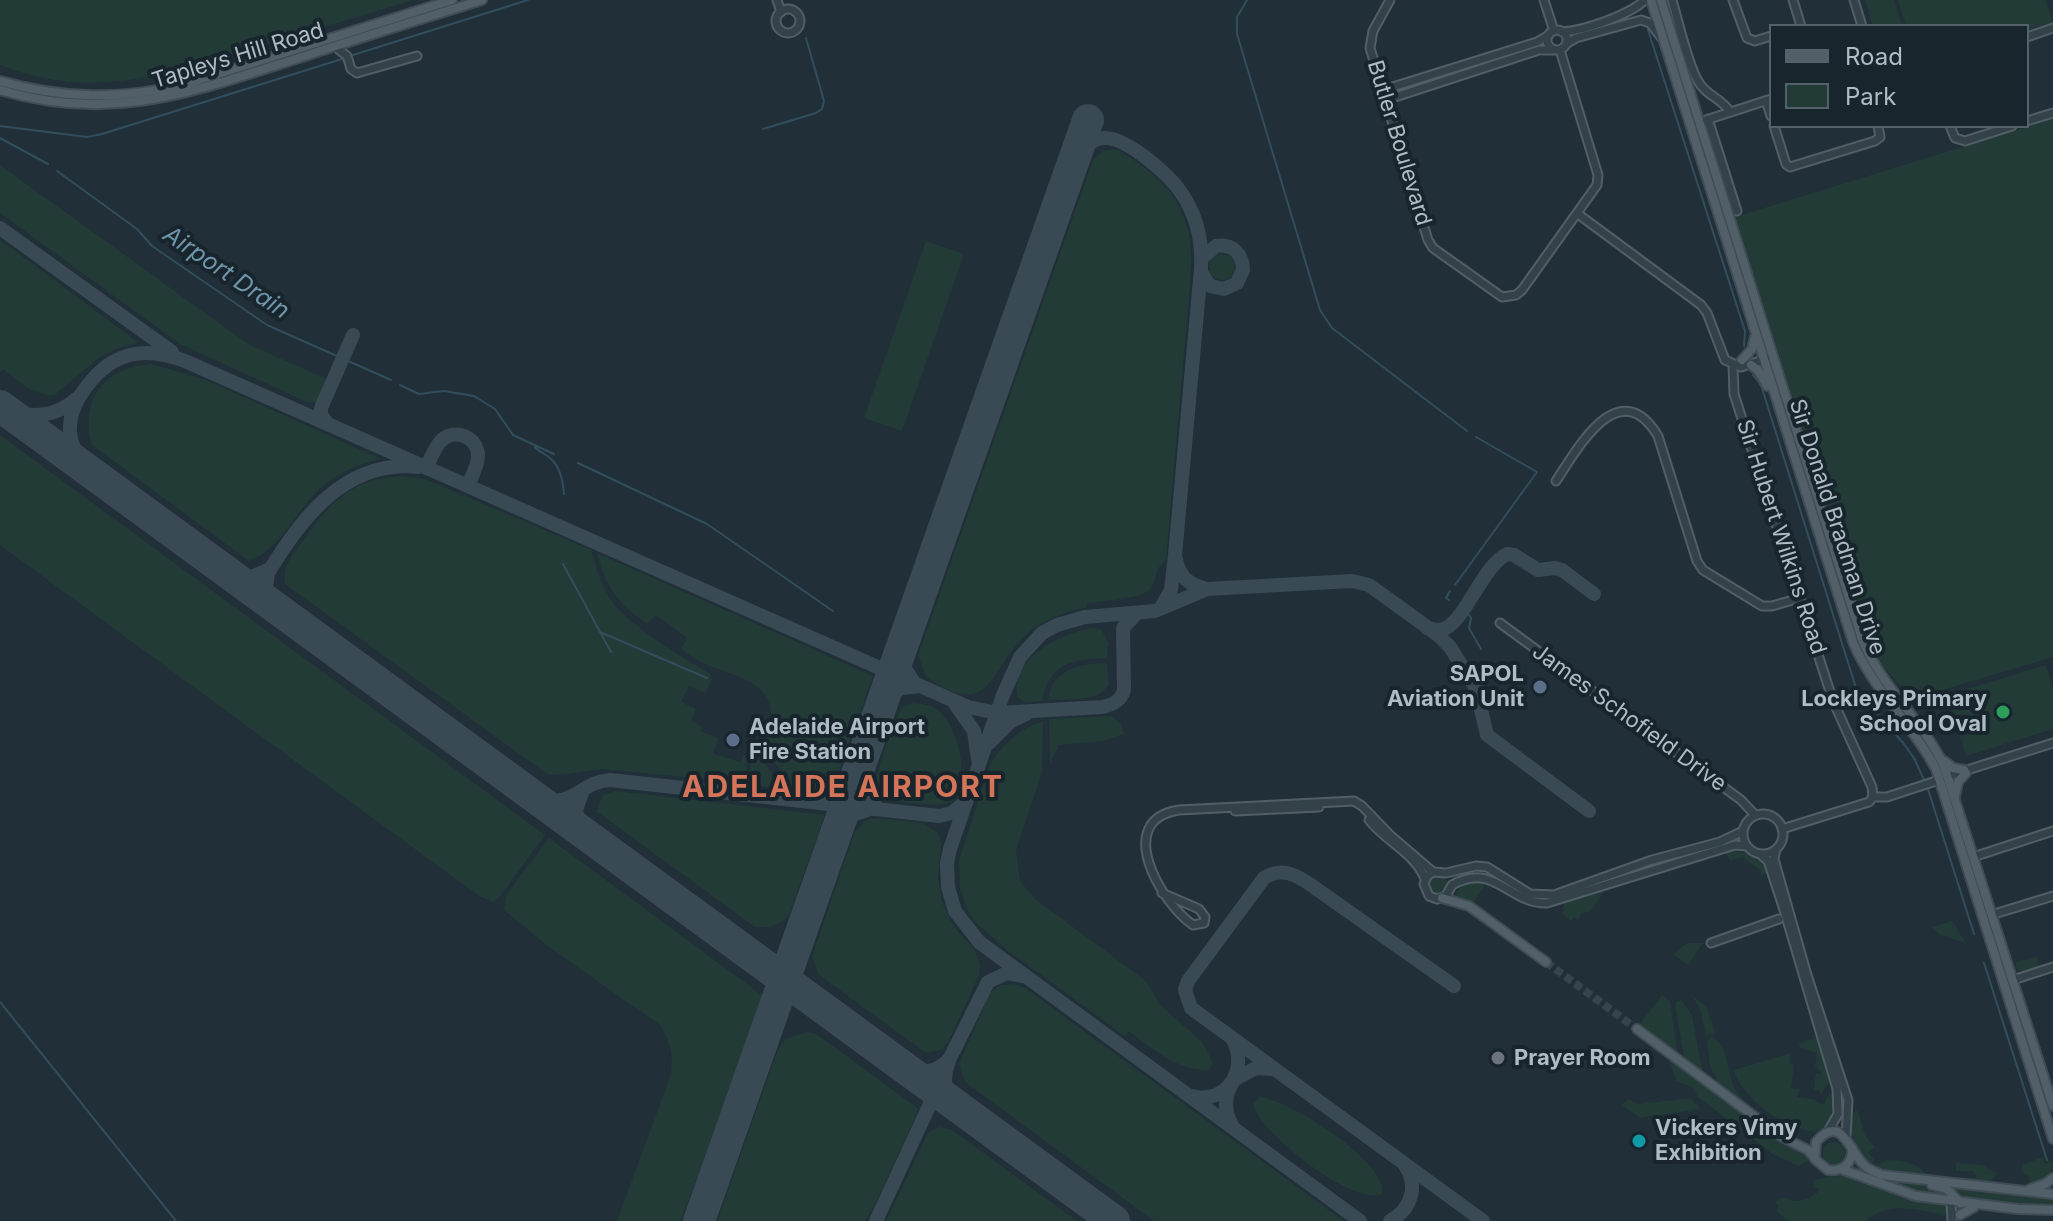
<!DOCTYPE html>
<style>
body{margin:0}
#map{position:relative;width:2053px;height:1221px;overflow:hidden;background:#202f38;font-family:Inter,sans-serif}
canvas{display:block}
.legend{position:absolute;left:1769px;top:24px;width:260px;height:104px;box-sizing:border-box;background:#19252d;border:2px solid #55616a;margin:0;padding:10px 14px;list-style:none;font-size:24px;color:#aebcc5}
.legend li{display:flex;align-items:center;gap:16px;height:40px}
.legend b{width:40px;border:2px solid #55616a}
</style>
<div id="map">
<canvas width="2053" height="1221"></canvas>
<ul class="legend">
<li><b style="height:10px;background:#516068"></b>Road</li>
<li><b style="height:22px;background:#233b37"></b>Park</li>
</ul>
</div>
<script>
const ctx = document.querySelector('canvas').getContext('2d');
ctx.lineJoin = 'round';
function fillPath(path, color) { ctx.fillStyle = color; ctx.fill(path, 'evenodd'); }
function stroke(path, color, width, dash) { ctx.strokeStyle = color; ctx.lineWidth = width; ctx.lineCap = dash ? 'butt' : 'round'; ctx.setLineDash(dash || []); ctx.stroke(path); }
function write(font, color, halo, rows, align = 'center') {
  ctx.font = font + ' Inter,sans-serif'; ctx.lineWidth = 8; ctx.setLineDash([]); ctx.textBaseline = 'middle'; ctx.strokeStyle = halo; ctx.fillStyle = color; for (const [text, x, y, turn = 0] of rows) {
    ctx.save(); ctx.translate(x, y); ctx.rotate((+turn || 0) * Math.PI / 180); ctx.textAlign = isNaN(turn) ? turn : align; if (halo) ctx.strokeText(text, 0, 0); ctx.fillText(text, 0, 0); ctx.restore();
  }
}
fillPath(new Path2D(`
 M0 0H414C363 15 313 30 262 46 174 73 91 102 0 65Z
 M1865 0H1894L1902 26H1873Z
 M1898 0H2045L2053 22 2027 30V26H1906Z
 M2053 119V657L1912 699 1876 658 1735 217Z
 M1114 149C1124 152 1132 159 1141 165 1179 193 1194 225 1191 272L1166 560C1151 573 1159 575 1151 588 1144 599 1101 601 1087 603V607C1064 612 1043 619 1026 635 988 670 992 722 926 677L918 655 1093 160 1103 151Z
 M0 165 237 336 252 346 329 380 318 403 307 402 180 344 0 213Z
 M0 240 18 253 139 343 118 348 100 357 54 395C34 396 18 381 3 369L0 372Z
 M926 241 964 254 902 431 864 418Z
 M1209 267a13 13 0 1 1 26 0a13 13 0 1 1-26 0Z
 M152 364 206 380 381 459C358 464 337 473 319 489 297 511 280 550 249 561L92 445C79 398 106 367 152 364Z
 M0 435 545 835 498 899 493 902 479 896 0 545Z
 M401 476 422 478 437 484 591 550C597 569 601 587 613 603 630 625 685 660 710 673L712 679 706 693 689 686 681 702 696 709 691 721 701 726 700 731 718 738 713 754 740 762 744 755 747 762 745 783 602 769C585 770 563 777 547 774L285 584C282 567 291 557 301 544 328 505 349 479 401 476Z
 M597 553 873 676 831 794 788 789 779 768 762 745C764 734 771 725 771 714 771 680 726 674 703 663 695 659 688 654 681 649L687 638 656 615 647 624C617 602 607 590 597 553Z
 M1093 628 1102 630 1109 646H1107V658C1072 660 1050 662 1042 701L1025 702 1018 698C1007 659 1063 632 1093 628Z
 M1107 663 1109 684C1098 703 1068 699 1048 700 1053 668 1080 664 1107 663Z
 M2046 665 2053 689V729L1966 756 1948 695Z
 M912 703C920 704 930 704 936 709 958 724 971 778 954 800 947 809 891 803 883 796 880 793 878 789 877 785 874 775 894 718 902 709 905 704 907 705 912 703Z
 M1112 716 1121 724 1124 734 1103 741 1059 745 1050 764 1049 719Z
 M1043 721 1042 772 1016 850 1020 881 1035 899 1146 981 1160 1005 1202 1042 1213 1062 1209 1070C1180 1072 1150 1048 1129 1031L1125 1036 1007 950 975 922 968 911 960 889 959 861 989 767C1000 745 1019 729 1043 721Z
 M755 758C767 763 777 775 773 788L752 785 750 765Z
 M616 791 825 815 789 915C779 926 769 928 755 927L596 811 603 795Z
 M877 818 922 823 938 833 941 844 938 878 942 902 954 927 974 949 980 964 979 975 949 1041 941 1050 926 1053 819 975 812 956 855 831 865 821Z
 M549 838 763 996 681 1221H617L670 1077C674 1056 671 1043 660 1025L549 947 504 910 506 895Z
 M1733 851C1747 853 1762 859 1767 873L1762 876 1760 870 1742 857 1730 861 1726 852Z
 M1428 885a10 10 0 1 1 20 0a10 10 0 1 1-20 0Z
 M1487 881 1473 904 1454 896 1465 882Z
 M1606 889 1590 912 1582 913 1578 920 1574 917 1571 921 1563 914 1564 903Z
 M1952 921 1966 943 1940 935 1932 927Z
 M1687 943H1703L1688 965 1673 954Z
 M2036 956 2040 967 2018 972 2015 963Z
 M1014 984 1025 988 1344 1221H1154L965 1082 959 1064 990 993 1000 985Z
 M1662 995 1670 1001 1678 1056 1639 1025Z
 M1691 995 1706 1006 1716 1034H1709L1706 1037 1700 1008Z
 M1681 1000 1692 1015 1703 1076 1684 1057 1675 1003Z
 M806 1032 815 1033 919 1109 874 1207 865 1221H717L778 1049 786 1039Z
 M1812 1034 1817 1036 1831 1082 1825 1087 1821 1095 1819 1091 1814 1090 1816 1073 1823 1074 1815 1066 1817 1053 1800 1048 1799 1043 1813 1039Z
 M1711 1037C1728 1042 1727 1072 1734 1087 1743 1105 1767 1117 1783 1128L1781 1132 1719 1084 1710 1066 1707 1042Z
 M1791 1053 1789 1063 1794 1064 1791 1088 1800 1089 1797 1097 1816 1100 1818 1103 1824 1104 1829 1094H1834C1836 1111 1832 1125 1815 1132 1785 1128 1743 1101 1734 1070Z
 M1668 1056 1730 1104 1807 1153 1809 1160 1798 1166 1774 1155 1698 1097 1692 1087 1676 1081Z
 M1259 1097C1287 1098 1390 1163 1382 1194 1354 1207 1258 1132 1253 1104Z
 M1690 1098 1701 1109 1640 1118 1622 1105 1628 1099 1639 1104Z
 M1855 1111H1858L1865 1135 1874 1147 1869 1153 1875 1161 1871 1163C1856 1155 1845 1125 1855 1111Z
 M939 1127 952 1130 1077 1221H886L928 1133Z
 M1823 1153a11 11 0 1 1 22 0a11 11 0 1 1-22 0Z
 M2043 1157 2045 1164 2053 1161C2053 1176 2046 1185 2030 1183L2028 1176 2024 1175 2022 1165Z
 M1886 1160C1904 1161 1917 1161 1928 1177L1888 1172 1875 1168Z
 M1858 1161 1887 1179 1943 1189 1952 1200 1897 1187 1853 1170Z
 M1956 1163 1982 1165 1997 1174 1991 1182 1962 1180 1958 1177 1976 1178V1175L1972 1171H1956Z
 M1846 1175 1945 1206 1949 1216C1921 1211 1889 1199 1866 1221H1788L1776 1211 1779 1206 1775 1202 1783 1197C1797 1204 1806 1201 1818 1192L1819 1189 1813 1187 1816 1179Z
 M1950 1187 2053 1199V1207L1961 1201Z`), '#233b37');
stroke(new Path2D(`
 M1247 0 1237 17V34L1320 310 1332 328 1467 431
 M1648 30 1745 331 1744 346
 M353 55 528 0
 M0 126 87 137 102 134 342 59
 M763 129 816 113 822 109 824 101 806 38
 M0 138 48 164
 M57 171 137 229 152 246 267 325 391 380
 M1753 375 1761 385 1857 691 1904 744 1914 758 1924 780
 M400 385 419 394 444 391 474 396 495 409 513 435 554 454
 M535 447C540 453 547 454 552 460 561 468 563 482 564 494
 M578 463 707 524 833 611
 M563 564 611 652
 M1455 585 1537 472 1476 437
 M1449 600 1446 598 1450 591
 M1469 615 1471 618 1469 628 1481 649
 M600 632 707 678
 M1927 786 1974 934
 M1984 963 2047 1160
 M0 1002 176 1221`), '#324e5d', 2);
stroke(new Path2D(`
 M1074 162C1095 126 1117 136 1145 157 1164 172 1180 186 1190 208 1199 226 1202 249 1201 269L1175 555 1171 590 1162 606
 M0 228 172 352
 M1201 272 1210 286 1224 289 1237 283 1243 270C1243 254 1232 243 1216 246L1202 258
 M10 413C35 417 56 417 76 399
 M328 424 321 415V408L353 335
 M83 467C77 456 71 444 70 432 69 414 76 400 87 386 113 351 145 346 185 361L968 707 997 713 1102 707C1113 705 1121 701 1124 690L1123 628 1136 614
 M426 468C431 459 434 447 442 440 455 428 478 437 478 456 478 466 472 476 468 485
 M1176 559C1179 577 1189 585 1207 589
 M230 575 252 577 270 569
 M272 605 266 587 268 573C301 518 346 459 418 467
 M1427 628C1434 630 1440 631 1446 628 1466 618 1483 566 1507 554L1514 555 1538 570 1555 568 1562 570 1594 594
 M902 650 905 669 913 681
 M884 701 901 688 920 686
 M955 704 974 731 978 760
 M989 743 1010 722 1026 714
 M858 774 863 794 879 809
 M534 797C575 811 578 782 610 780L939 816 952 813 964 803
 M839 828 852 815 867 810
 M581 831 576 810 582 793
 M1454 986 1311 885C1295 874 1281 867 1264 878L1188 981 1185 990 1191 1008 1483 1221
 M949 1061C942 1080 944 1092 958 1107
 M904 1066C922 1075 937 1073 950 1058L988 982 1007 973 1023 976
 M1192 1096C1226 1105 1249 1070 1233 1040
 M1232 1125C1223 1109 1224 1094 1235 1079L1256 1068 1272 1069
 M700 1221V1217
 M876 1221 936 1091
 M1360 1221 979 942 955 911 948 887 947 863 950 849 1003 695 1020 657 1042 633 1057 625 1085 617 1155 611 1207 589 1352 581 1369 585 1438 635 1450 647 1476 688 1487 735 1589 811
 M1390 1221C1412 1209 1419 1185 1404 1164`), '#3a4a54', 14);
stroke(new Path2D(`
 M0 406 1114 1221
 M699 1221 1088 120`), '#3a4a54', 32);
stroke(new Path2D(`
 M1546 962 1637 1029`), '#35444d', 8, [8, 4]);
const minor = new Path2D(`
 M777 0 781 12
 M1390 0 1373 31 1370 48 1428 240 1433 248 1502 297 1516 295 1522 290 1597 185 1598 175 1560 50
 M1544 0 1554 31
 M1672 0C1678 20 1688 65 1698 81 1706 96 1722 98 1730 112
 M1733 0 1747 38 1755 41 1771 36
 M1793 0 1801 26
 M1854 0 1862 26
 M776 21a12 12 0 1 1 24 0a12 12 0 1 1-24 0Z
 M1547 40a10 10 0 1 1 20 0a10 10 0 1 1-20 0Z
 M1562 32C1584 31 1629 15 1645 0
 M2027 37 2053 28
 M1566 44 1576 38 1641 20 1650 23 1661 37
 M334 46 347 56 351 69 357 73 417 56
 M1383 90 1537 42 1549 35
 M1386 100 1539 50H1553
 M1766 101 1771 116
 M1708 119 1737 211
 M1706 120 1771 99
 M2027 121 2053 113
 M1774 126 1786 164 1790 167 1875 141 1880 137 1878 126
 M1950 126 1955 138 1965 141 2012 126
 M1578 214 1701 305 1707 313 1725 360 1741 367 1766 359
 M1733 364 1734 394 1833 701 1872 787 1873 797
 M1556 481C1578 448 1619 372 1658 436L1697 561 1703 570 1762 606H1772L1800 598
 M1500 623 1741 800 1755 815
 M1948 776 2053 743
 M1235 811 1319 807
 M1743 834a20 20 0 1 1 40 0a20 20 0 1 1-40 0Z
 M1369 820C1386 842 1415 853 1425 879
 M1782 829 1869 802 1873 797H1887L1939 780
 M1776 849 1774 859 1807 975 1848 1100 1846 1137
 M1760 854 1768 861 1785 913 1837 1089 1838 1114 1827 1133
 M1973 857 2053 831
 M1452 885 1446 896 1437 899 1429 896 1424 884 1427 876 1433 872 1446 873 1476 866 1487 867 1530 894 1554 895 1652 860 1720 842 1743 831
 M1452 885C1495 861 1508 904 1547 903L1735 845 1747 846
 M1162 893 1199 909 1205 917 1204 923 1193 925C1160 902 1113 820 1179 810L1354 801 1362 806 1391 836 1433 872
 M1991 915 2053 896
 M1711 943 1779 919
 M2013 980 2053 967
 M1951 1202 1952 1221`);
const major = new Path2D(`
 M1651 0 1853 642C1873 690 1912 723 1936 769L2053 1139
 M1661 0 1862 639C1881 687 1922 719 1944 766L2053 1106
 M0 81C63 99 122 100 186 84L452 0
 M0 90C114 124 194 91 302 57 362 37 422 19 482 0
 M1742 360 1752 349 1755 337
 M1751 365 1758 370 1767 386
 M1944 761 1953 768 1964 770
 M1955 796 1958 782 1966 773
 M1442 898 1469 906 1546 962
 M1637 1029 1782 1137 1808 1150 1815 1158
 M1815 1159 1816 1142C1841 1112 1850 1152 1864 1165 1869 1170 1875 1172 1882 1175L2053 1194
 M1816 1160 1828 1170C1843 1172 1853 1163 1852 1148
 M1841 1169 1916 1196 2018 1209 2053 1210
 M1932 1185 1947 1189 1960 1203
 M2030 1189 2045 1184 2053 1178
 M1960 1215 1974 1207`);
stroke(minor, '#515e66', 11);
stroke(major, '#404c55', 12);
stroke(minor, '#334148', 7);
stroke(major, '#516068', 8);
for (const [x, y, r, color] of [
 [1540,687,8,"#5c6f8a"],
 [2003,712,8,"#2e9e5b"],
 [733,740,8,"#5c6f8a"],
 [1498,1058,8,"#6b7280"],
 [1639,1141,8,"#0f9aa8"]
]) { const dot = new Path2D(); dot.arc(x, y, r, 0, 2 * Math.PI); ctx.fillStyle = color; ctx.fill(dot); stroke(dot, '#19252d', 3); }
write('22px', '#aebcc5', '#19252d', [
 ["Tapleys Hill Road",238,56,-17],
 ["Butler Boulevard",1399,143,73],
 ["Sir Donald Bradman Drive",1837,527,72],
 ["Sir Hubert Wilkins Road",1781,537,72],
 ["James Schofield Drive",1629,718,36]
]);
write('bold 22px', '#aebcc5', '#19252d', [
 ["SAPOL",1524,674,"right"],
 ["Aviation Unit",1524,699,"right"],
 ["Lockleys Primary",1987,699,"right"],
 ["School Oval",1987,724,"right"],
 ["Adelaide Airport",749,727],
 ["Fire Station",749,752],
 ["Prayer Room",1514,1058],
 ["Vickers Vimy",1655,1128],
 ["Exhibition",1655,1153]
], 'left');
write('italic 24px', '#6e95aa', '#19252d', [
 ["Airport Drain",226,273,34]
]);
ctx.letterSpacing = '2px';
write('bold 30px', '#d47459', '#19252d', [
 ["ADELAIDE AIRPORT",843,788]
]);
ctx.letterSpacing = '0px';
</script>
